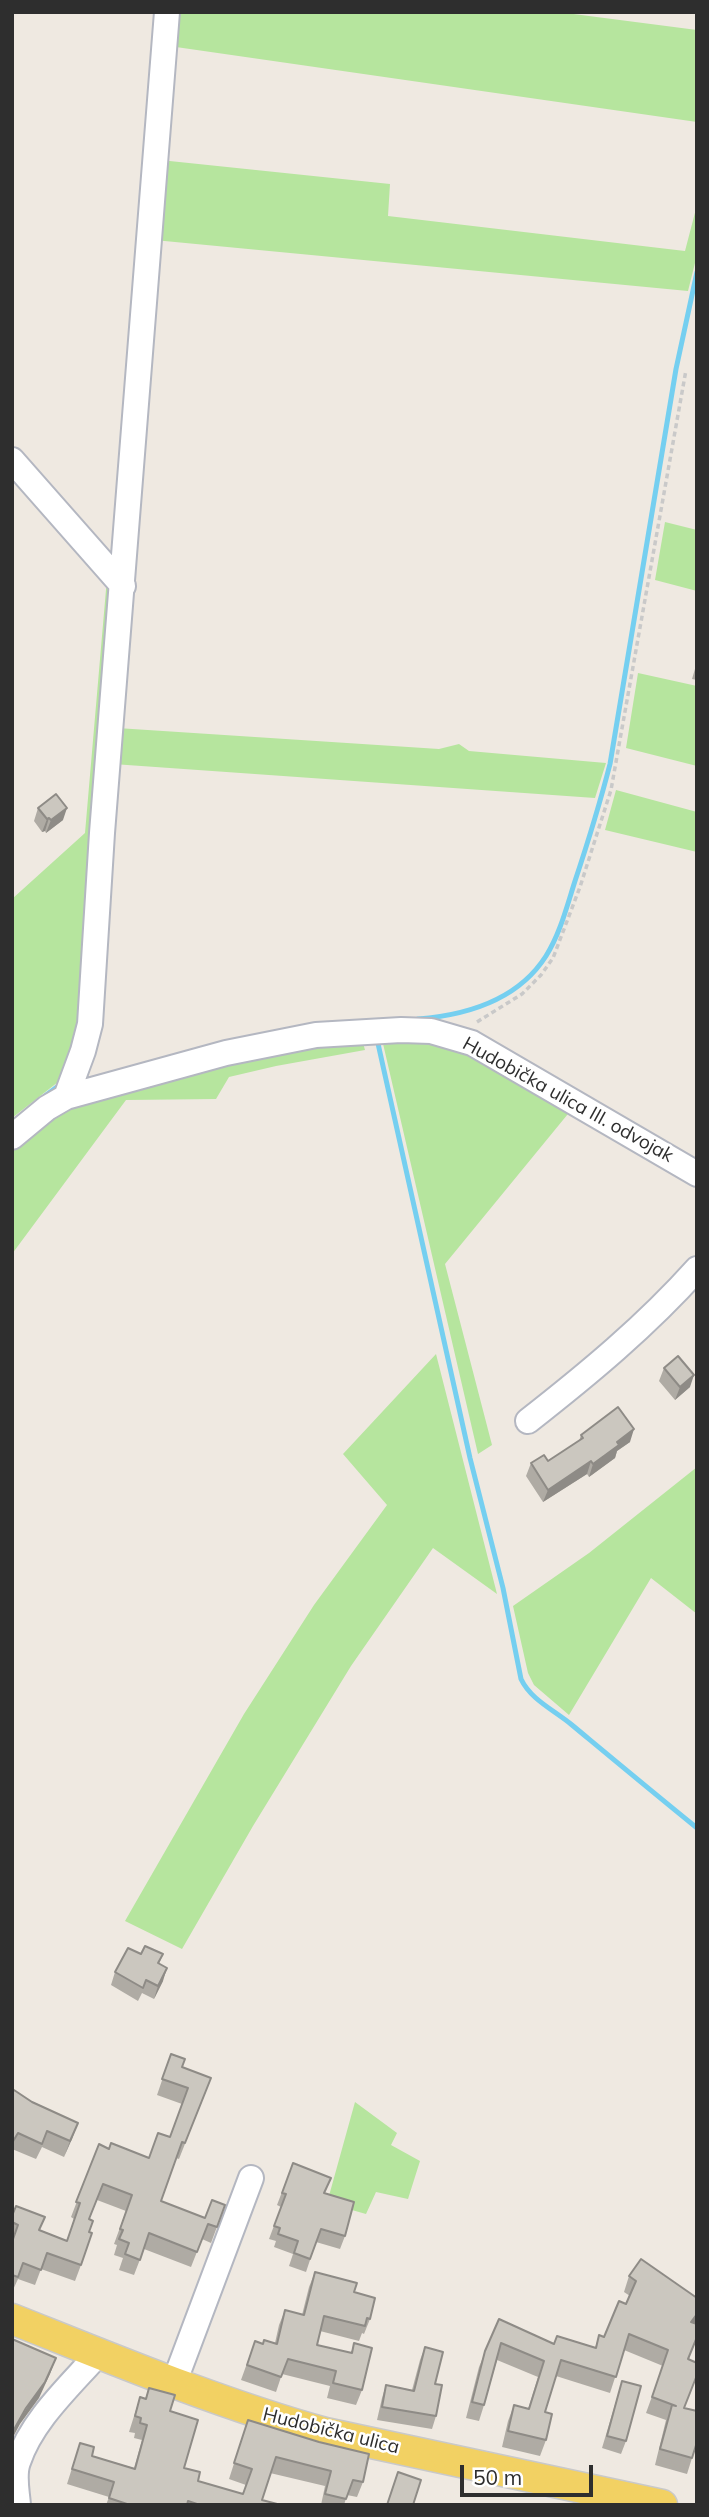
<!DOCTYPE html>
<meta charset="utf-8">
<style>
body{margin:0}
#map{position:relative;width:709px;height:2517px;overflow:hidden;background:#efe9e1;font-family:Mulish,sans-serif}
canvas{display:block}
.frame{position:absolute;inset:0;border:14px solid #2e2e2e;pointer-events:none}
.scale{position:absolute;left:460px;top:2465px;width:133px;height:32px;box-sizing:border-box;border:4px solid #2e2e2e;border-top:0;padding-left:9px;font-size:21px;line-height:24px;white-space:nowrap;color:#2e2e2e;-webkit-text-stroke:5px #fff;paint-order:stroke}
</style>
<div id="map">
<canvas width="709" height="2517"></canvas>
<div class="frame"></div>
<div class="scale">50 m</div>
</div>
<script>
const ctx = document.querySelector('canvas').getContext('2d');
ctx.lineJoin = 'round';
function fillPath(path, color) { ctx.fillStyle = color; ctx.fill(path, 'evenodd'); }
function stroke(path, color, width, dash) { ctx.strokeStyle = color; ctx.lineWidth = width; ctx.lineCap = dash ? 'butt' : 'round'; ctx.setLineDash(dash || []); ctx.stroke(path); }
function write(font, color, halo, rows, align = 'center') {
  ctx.font = font + ' Mulish,sans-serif'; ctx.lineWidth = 5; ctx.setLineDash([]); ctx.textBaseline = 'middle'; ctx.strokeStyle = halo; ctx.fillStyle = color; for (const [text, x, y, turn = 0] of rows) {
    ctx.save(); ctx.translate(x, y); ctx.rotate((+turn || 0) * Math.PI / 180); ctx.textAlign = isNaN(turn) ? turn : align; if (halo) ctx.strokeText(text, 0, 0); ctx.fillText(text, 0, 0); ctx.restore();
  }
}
fillPath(new Path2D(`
 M172 12H558L697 30V122L169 46Z
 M160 160 390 184 388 216 685 251 697 205V255L688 291 154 240Z
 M665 522 697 530V591L655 580Z
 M107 578 115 588 84 1025 67 1075 12 1118V899L85 833Z
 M638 673 697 686V766L626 748Z
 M117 728 439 749 459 744 469 751 606 763 595 798 113 764Z
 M616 790 697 812V852L605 830Z
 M381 1035 451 1042 572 1109 445 1264 492 1445 478 1454Z
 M361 1036 365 1050 276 1066 229 1077 216 1099 126 1100 12 1254V1145L49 1115 108 1090Z
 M436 1354 497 1594 433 1548 351 1666 253 1826 182 1949 125 1921 244 1714 314 1605 387 1505 343 1454Z
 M697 1467V1614L651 1578 569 1715 534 1685 528 1673 513 1606 589 1553Z
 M355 2102 397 2133 391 2145 420 2161 408 2199 376 2192 366 2214 327 2203Z`), '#b6e59e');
stroke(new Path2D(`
 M418 1019C468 1015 518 1000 546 956 560 934 567 906 575 881 588 842 600 803 610 764L676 369 697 272
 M377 1039 470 1458 503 1588 521 1679C531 1700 554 1710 572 1725 613 1759 655 1794 697 1828
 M45 1096 57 1087`), '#75cff0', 5);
const minor = new Path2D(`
 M12 460 123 586
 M66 1097 83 1051 90 1024 102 833 167 12
 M12 1137 47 1108 66 1097 226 1053 316 1035 401 1030 431 1031 472 1043 697 1174
 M528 1421C588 1374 646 1326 697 1269
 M174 2383 251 2178
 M18 2505C17 2491 13 2475 18 2462 32 2420 70 2386 98 2354`);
const major = new Path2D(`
 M12 2319C115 2360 218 2403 325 2433L662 2505`);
stroke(minor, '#b4b7c1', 28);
stroke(major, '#c9c9c9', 33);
stroke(new Path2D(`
 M477 1022 522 994 541 975 553 958 580 887 611 790 686 370`), '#c9c9c9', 3.5, [5, 3.5]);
stroke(minor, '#fff', 24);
stroke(major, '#f2d163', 30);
fillPath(new Path2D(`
 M697 662V680L692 679Z
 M38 808 63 820 46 833 45 831 42 832 34 821Z
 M664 1368 690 1387 675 1400 659 1381Z
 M581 1435 630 1442 617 1451 615 1458 589 1477 587 1474 543 1502 526 1476 531 1463 548 1461 579 1441Z
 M141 1954H163L159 1964 163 1981 154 1999 142 1993 138 2001 111 1985 115 1972Z
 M171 2054 182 2067 211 2078 179 2159 176 2158 161 2201 205 2218 225 2205 211 2243 202 2239 191 2267 144 2249 134 2275 119 2270 123 2258 114 2255 117 2245 114 2244 126 2211 97 2200 89 2219V2232L81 2265 75 2281 41 2269 35 2285 18 2279 12 2292V2216L40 2230 67 2241 74 2219 71 2217 99 2144 109 2149 149 2158 170 2137 182 2104 157 2095Z
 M12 2092 78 2123 64 2157 42 2147 36 2159 12 2149Z
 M293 2163 325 2193 345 2236 340 2249 316 2242 306 2272 289 2266 293 2254 274 2247 276 2241 269 2239 281 2207 277 2205Z
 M315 2272 354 2292 370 2319 364 2334 362 2333 359 2341 320 2331 317 2345 351 2353 354 2343 362 2390 356 2405 327 2398 330 2386 282 2374 276 2392 241 2380 255 2341 263 2344 275 2343 279 2325 285 2310 302 2315 309 2287Z
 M629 2276 695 2323 688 2359 685 2408 692 2458 687 2474 655 2465 666 2420 646 2413 663 2366 624 2350 610 2393 556 2376 545 2412 546 2440 540 2456 502 2447 508 2421 514 2405 528 2409 538 2377 497 2360 484 2405 479 2421 466 2418 479 2367 499 2319 554 2344 595 2348 599 2335 604 2337 626 2304 630 2296 624 2292Z
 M425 2347 435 2384 436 2416 432 2429 377 2420 382 2398 386 2385 412 2390 420 2360Z
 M622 2381 626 2441 621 2454 602 2448Z
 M149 2388 170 2411 184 2468 198 2481 243 2494 246 2485 229 2479 248 2420 363 2482 357 2497 347 2495 344 2505H321L325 2486 270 2473 262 2500 281 2505H106L109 2497 67 2484 80 2443 92 2456 134 2468 142 2440 134 2438 135 2433 129 2432 140 2397 145 2399Z`), '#afaba4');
fillPath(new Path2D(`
 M67 808 63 820 46 833 51 820Z
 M49 818 45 831 42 832 47 819Z
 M694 1375 690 1387 675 1400 680 1387Z
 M634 1429 630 1442 617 1451 615 1458 589 1477 593 1464 617 1442Z
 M591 1461 587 1474 543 1502 548 1490Z
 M167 1968 163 1981 154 1999 158 1986Z
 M78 2123 72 2139 64 2157 70 2141Z
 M697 2314V2322L686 2338 691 2322Z
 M56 2358 50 2374 39 2398 20 2424 12 2439V2433Z`), '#8e8b86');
const building = new Path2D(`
 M56 794 67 808 51 820 49 818 47 819 38 808Z
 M678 1356 694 1375 680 1387 664 1368Z
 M618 1407 634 1429 617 1442 619 1445 593 1464 591 1461 548 1490 531 1463 544 1455 548 1461 583 1438 581 1435Z
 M145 1946 163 1954 158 1963 167 1968 158 1986 146 1980 143 1988 115 1972 128 1948 141 1954Z
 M171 2054 185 2059 182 2067 211 2078 185 2143 182 2142 161 2201 205 2218 212 2200 225 2205 217 2227 208 2224 197 2252 149 2233 140 2260 125 2254 129 2243 119 2239 123 2230 120 2229 132 2195 103 2184 89 2219 93 2221 89 2232 92 2233 81 2265 47 2253 41 2270 23 2263 18 2277 12 2275V2242L18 2225 12 2222V2216L16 2206 45 2217 39 2230 67 2241 80 2203 76 2202 99 2144 109 2149 111 2143 149 2158 158 2133 170 2137 188 2088 162 2079Z
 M14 2090 32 2102 78 2123 70 2141 47 2131 42 2144 18 2133 12 2143V2092Z
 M293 2163 331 2178 324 2193 354 2202 345 2236 321 2229 310 2259 294 2253 298 2241 278 2234 280 2228 274 2226 286 2194 282 2193Z
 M641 2259 697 2298V2314L691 2322 697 2324V2337L688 2359 697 2363V2375L684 2408 697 2411V2442L692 2458 660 2449 672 2405 676 2406 652 2397 668 2350 629 2334 616 2377 561 2360 545 2412 552 2414 546 2440 508 2431 514 2405 529 2409 544 2361 501 2343 484 2405 472 2402 485 2351 499 2319 554 2344 557 2336 596 2348 599 2335 604 2337 619 2301 626 2304 636 2281 629 2276Z
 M315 2272 357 2283 354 2292 375 2298 370 2319 367 2318 365 2326 324 2316 317 2345 352 2353 354 2343 372 2348 362 2390 333 2383 336 2371 288 2359 281 2377 247 2365 255 2341 263 2344 264 2340 277 2344 285 2310 304 2315Z
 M12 2339 56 2358 45 2382 26 2408 12 2433Z
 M425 2347 443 2352 435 2384 442 2385 436 2416 382 2407 386 2385 414 2391Z
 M622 2381 641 2386 626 2441 607 2436Z
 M149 2388 175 2395 170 2411 198 2420 184 2468 200 2472 198 2481 243 2494 252 2469 234 2463 248 2420 319 2442 369 2454 363 2482 353 2480 346 2499 325 2494 331 2471 276 2457 262 2500 281 2505H200L188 2501 187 2505H130L109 2498 114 2482 72 2469 80 2443 94 2447 92 2456 135 2469 147 2425 140 2423 141 2418 135 2416 140 2397 146 2399Z
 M398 2472 421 2480 413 2505H387Z`);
fillPath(building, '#cbc7bf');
stroke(building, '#8e8b86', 2);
write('19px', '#2e2e2e', '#fff', [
 ["Hudobička ulica III. odvojak",568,1100,29],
 ["Hudobička ulica",331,2431,14]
]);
</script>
